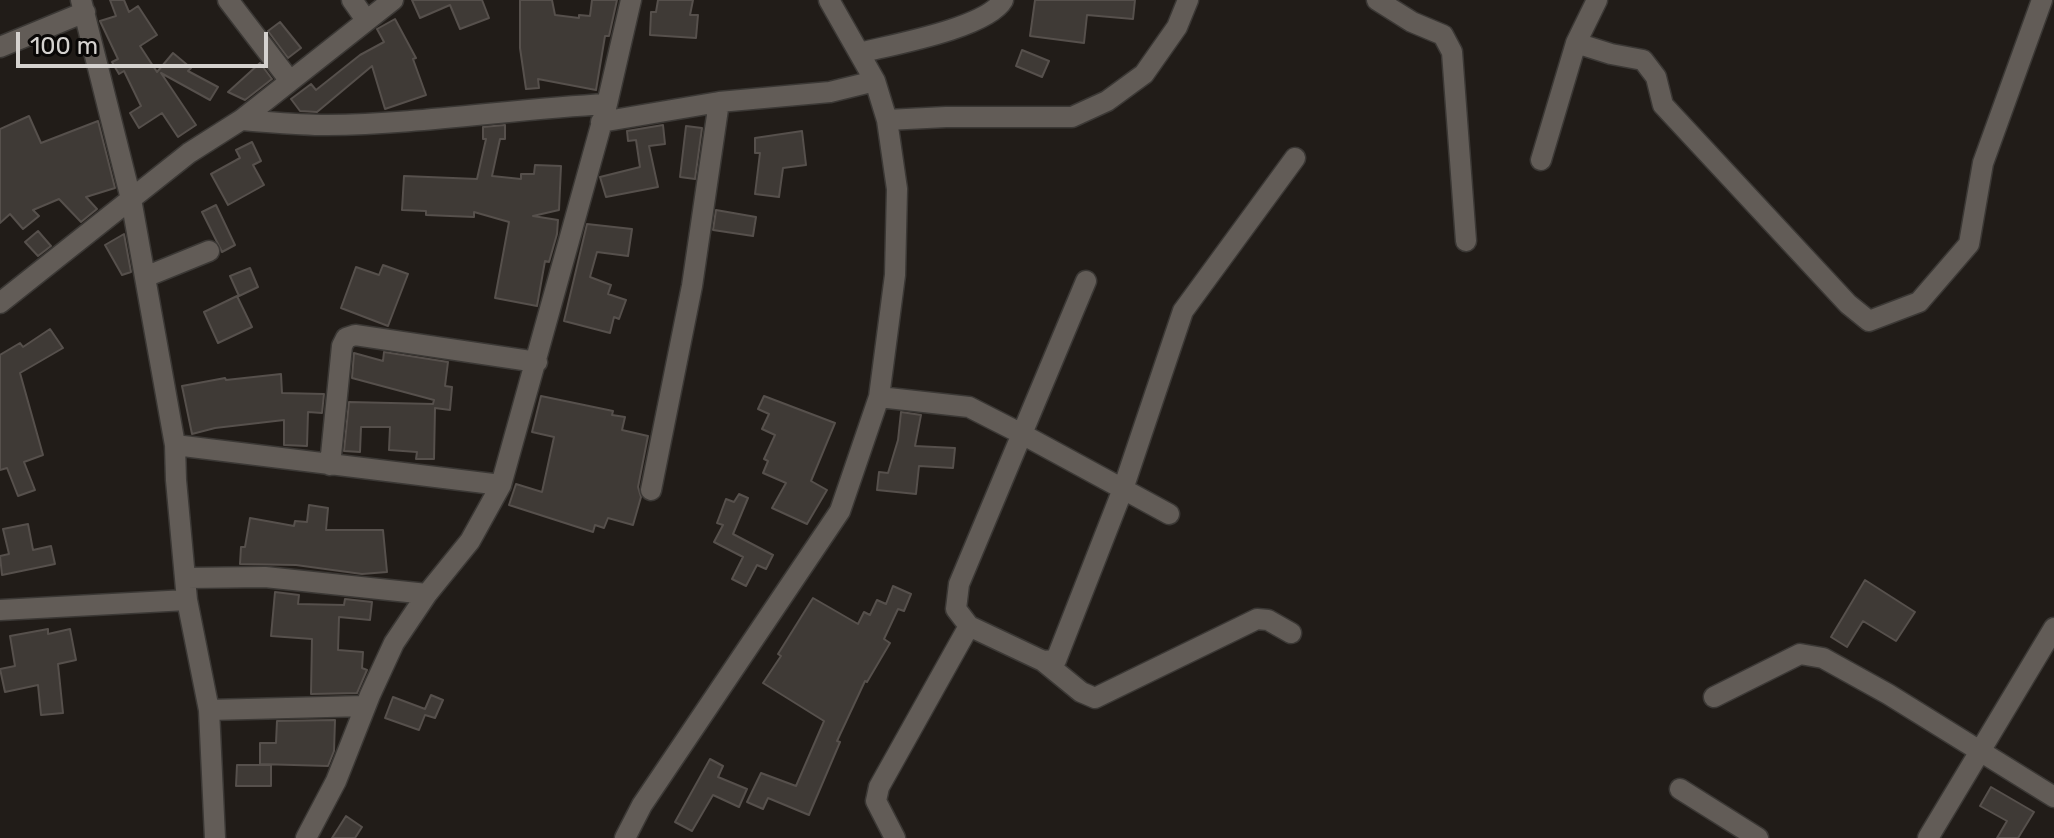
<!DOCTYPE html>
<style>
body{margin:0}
#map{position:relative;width:2054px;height:838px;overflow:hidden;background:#211c18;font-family:Rubik,sans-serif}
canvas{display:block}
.scale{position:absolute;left:16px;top:32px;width:252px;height:36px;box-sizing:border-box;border:4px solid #d5d2cf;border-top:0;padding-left:10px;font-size:24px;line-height:28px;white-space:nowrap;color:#d5d2cf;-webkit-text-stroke:6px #090706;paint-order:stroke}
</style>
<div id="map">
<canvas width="2054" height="838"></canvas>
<div class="scale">100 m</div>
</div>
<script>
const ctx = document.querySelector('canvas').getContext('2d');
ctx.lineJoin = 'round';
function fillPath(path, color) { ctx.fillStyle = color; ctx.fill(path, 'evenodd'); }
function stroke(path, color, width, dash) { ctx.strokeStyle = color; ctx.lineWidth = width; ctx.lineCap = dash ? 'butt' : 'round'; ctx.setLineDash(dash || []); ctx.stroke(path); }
const building = new Path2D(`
 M110 0H124L129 12 138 6 157 35 140 46 157 72 173 53 191 68 188 71 218 87 210 100 161 73 196 125 178 137 162 113 139 128 130 113 141 106 124 71 119 74 112 62 118 59 100 21 116 16Z
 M412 0H482L489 18 460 29 450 5 420 18Z
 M520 0H552L555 15 579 18V15L590 16 592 0H617L609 36H605L596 90 538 79 539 88 526 89 520 48Z
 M658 0H693L690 15H698L696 38 650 35 651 12H656Z
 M1035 0H1135L1133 19 1087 15 1084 43 1030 36Z
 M395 19 416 58 413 59 426 95 385 109 372 66 317 112 300 111 291 99 311 84 316 90 360 55 384 42 377 29Z
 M280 22 301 48 288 58 268 31Z
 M1022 50 1049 61 1042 77 1016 66Z
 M260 63 272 79 245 100 228 92Z
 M29 116 41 143 98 121 115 188 86 197 97 209 81 222 59 199 33 210 39 216 23 229 10 214 0 223V129Z
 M505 125V139H500L492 176 521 179V174H534L535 165 561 166 559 210 533 216 558 220 557 234 549 262 545 261 537 306 495 298 509 222 474 212V217L426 215V211L402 210 404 176 477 179 486 139H483V127Z
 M663 125 665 144 649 146 658 187 606 197 600 177 640 167 636 140 628 141 627 131Z
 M686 126 702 128 695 179 680 177Z
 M802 131 806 165 783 168 779 197 755 194 760 153H755V138Z
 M252 142 261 161 253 165 264 185 228 205 211 174 240 158 236 150Z
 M216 205 235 245 222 252 202 212Z
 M716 210 756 217 753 236 713 230Z
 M587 224 632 229 628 256 597 252 590 277 611 285 608 294 626 300 619 319 614 317 610 333 564 321Z
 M38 231 51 246 38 256 25 242Z
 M124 234 131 272 122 275 105 245Z
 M383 265 408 274 388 326 341 308 356 267 379 275Z
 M250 268 258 287 239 296 230 276Z
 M237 296 252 327 218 343 204 312Z
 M50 329 63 348 20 373 43 455 24 462 35 490 18 496 7 468 0 470V355L20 343 23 347Z
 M384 352 448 362 445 386 452 387 450 410 435 408 434 459H416L417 452 389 450 390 427H361L360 452 344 451 349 402 433 404 434 400 352 378 354 353 383 361Z
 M281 374 282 393 324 394 322 413 308 412 307 446 284 445V420L215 428 192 434 182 386 225 378 226 380Z
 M541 396 613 411 612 415 625 417 622 430 648 436 638 487 641 497 633 525 608 518 604 528 595 525 593 532 509 505 516 484 542 492 554 437 532 432Z
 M764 396 835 423 811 481 827 490 807 524 772 508 786 483 763 473 768 461 764 459 775 435 762 429 769 414 758 409Z
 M901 412 921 415 915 446 955 448 953 468 919 466 916 494 877 490 879 472 888 473 898 440Z
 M739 494 748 498 733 534 773 555 766 569 757 565 746 586 732 579 743 557 714 542 723 525 717 523 726 499 734 502Z
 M309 505 328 508 326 530H383L387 572 362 574 296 565 240 564 241 547H245L250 518 294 526 295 521 307 522Z
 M28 524 33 550 51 546 55 564 2 575 0 556 9 554 3 529Z
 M1865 580 1915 612 1896 641 1863 621 1847 647 1831 637Z
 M893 586 911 594 904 611 898 609 884 639 890 643 867 682 865 681 837 741 840 742 809 815 768 798 763 809 747 802 761 773 796 786 824 721 763 683 781 656 778 654 813 598 858 624 864 612 870 615 877 600 886 604Z
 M275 592 299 595 298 604 344 605 345 599 372 602 370 620 339 617 338 650 363 652 362 668 367 670 357 693 311 694 312 639 271 636Z
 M48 629V634L70 629 76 660 58 664 63 713 41 715 38 685 5 692 0 669 15 666 10 636Z
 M431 695 443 700 435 718 425 715 419 730 385 718 393 697 425 709Z
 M335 720 334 751 328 766 260 764V743H276L277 721Z
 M710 759 723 766 718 777 747 789 739 807 713 795 692 831 675 822Z
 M237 765H271V786H236Z
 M1991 787 2034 812 2018 838H1997L2007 821 1980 806Z
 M346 816 362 827 355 838H332Z`);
fillPath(building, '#3f3a36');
stroke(building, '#56504c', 2);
const minor = new Path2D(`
 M81 0 131 199 175 445 176 480 187 600 209 710 215 838
 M228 0 290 81
 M352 0 366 20
 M1377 0 1412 22 1443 35 1452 52 1466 241
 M1597 0 1576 43 1611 54 1643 60 1656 77 1663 105 1848 304 1869 321 1919 302 1969 244 1983 163 2042 0
 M0 47 85 12
 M859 53C891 45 987 28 1003 0
 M241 120C270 122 298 125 327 125 420 124 513 109 607 104
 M887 120 946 117H1072L1107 101 1144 74 1177 27 1188 0
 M601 122 719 102 830 92 875 81
 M1541 160 1576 43
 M145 277 209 251
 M0 303 189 153 241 120 393 0
 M879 397 969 407 1020 433 1169 514
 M175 445 501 485
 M330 465 342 346 346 338 355 335 537 362
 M651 490 692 286 719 102
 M187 578 265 577 427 594
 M0 610 187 600
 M969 626 1043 661 1056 660 1123 489 1183 311 1295 158
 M1043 661 1081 692 1095 698 1257 619 1268 620 1291 633
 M1714 697 1800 654 1823 658 1888 694 2054 797
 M209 710 365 706
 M1680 789 1758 838
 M306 838 336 781 370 695 394 643 427 594 470 541 501 485 607 104 631 0
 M625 838 642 805 840 511 879 397 895 275 897 189 887 120 875 81 829 0
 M895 838 876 801 879 787 969 626 956 609 959 584 1086 281
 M1928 838 2054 628`);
stroke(minor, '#3b3835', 23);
stroke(minor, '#625c57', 20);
</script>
